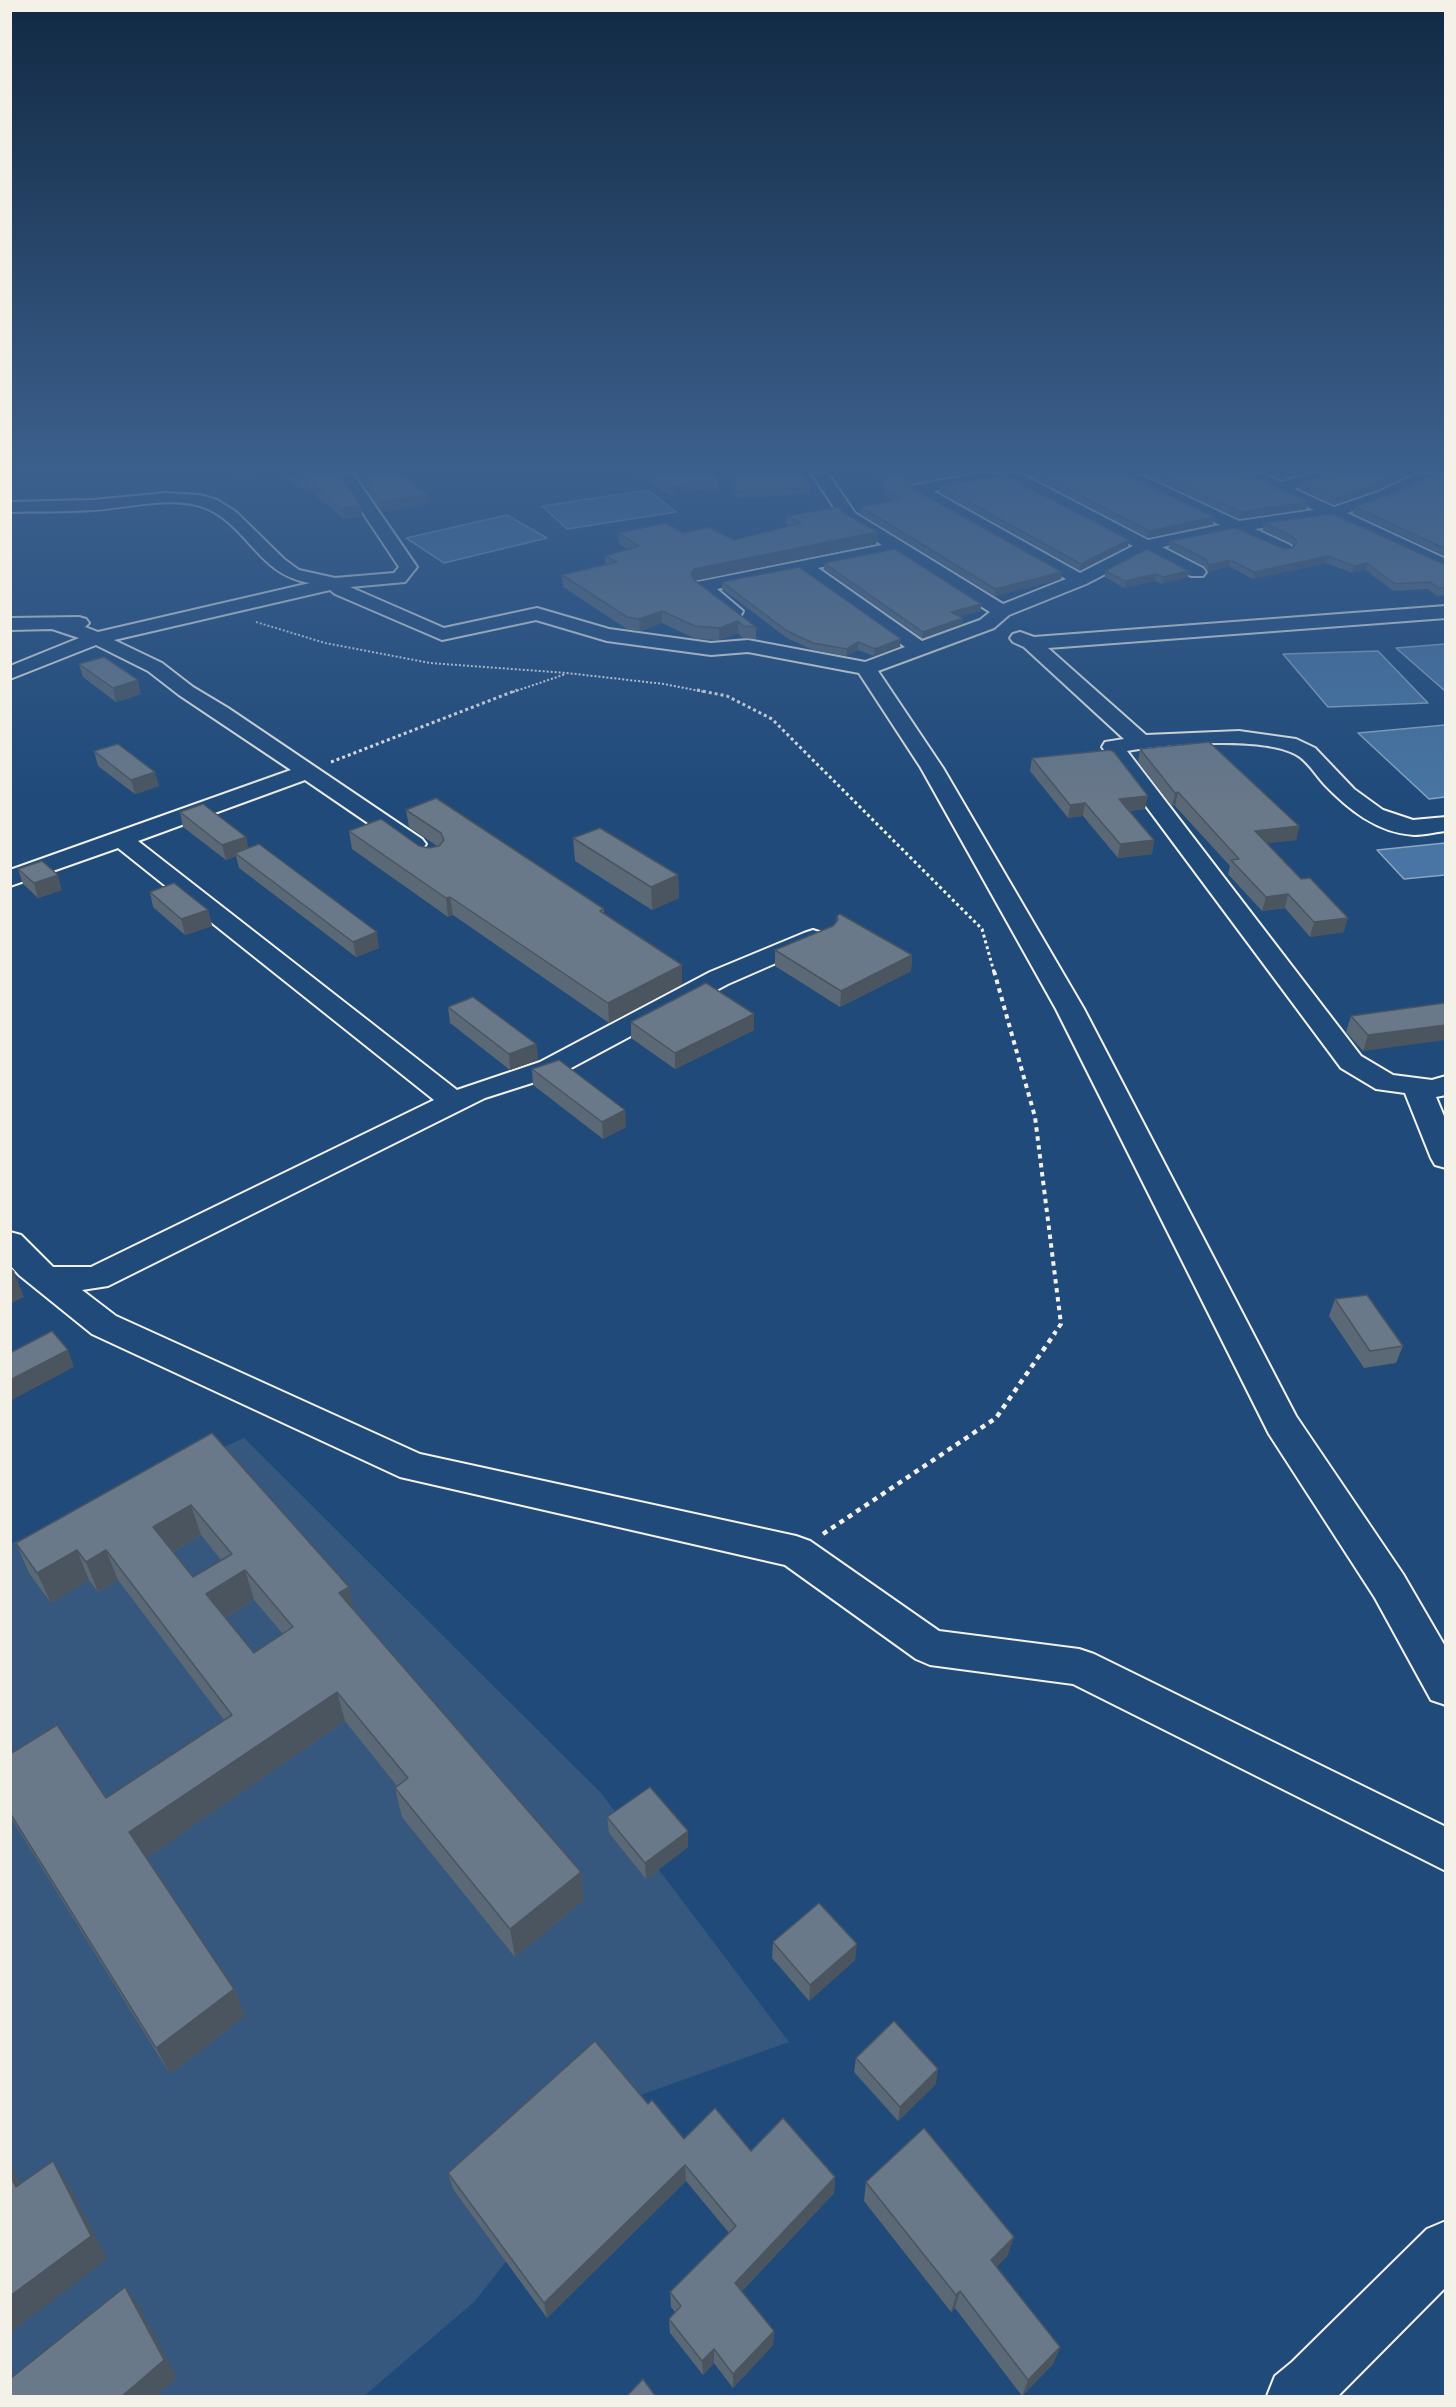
<!DOCTYPE html>
<style>
body{margin:0}
#map{position:relative;width:1456px;height:2407px;overflow:hidden;background:#1f4a7a;font-family:Kalam,sans-serif}
canvas{display:block}
.frame{position:absolute;inset:0;border:12px solid #f4f1e8;pointer-events:none}
</style>
<div id="map">
<canvas width="1456" height="2407"></canvas>
<div class="frame"></div>
</div>
<script>
const ctx = document.querySelector('canvas').getContext('2d');
ctx.lineJoin = 'round';
function fillPath(path, color) { ctx.fillStyle = color; ctx.fill(path, 'evenodd'); }
function stroke(path, color, width, dash) { ctx.strokeStyle = color; ctx.lineWidth = width; ctx.lineCap = dash ? 'butt' : 'round'; ctx.setLineDash(dash || []); ctx.stroke(path); }
fillPath(new Path2D(`
 M244 1438 601 1793 789 2042 638 2096 474 2302 364 2396H11L10 1544Z`), '#36587e');
const water = new Path2D(`
 M648 490 676 512 567 529 542 506Z
 M507 515 547 538 444 563 406 538Z
 M1445 644V691L1396 648Z
 M1378 651 1428 703 1328 707 1283 654Z
 M1445 725V797L1429 799 1358 733Z
 M1445 843V875L1404 879 1377 850Z`);
fillPath(water, '#4875a3');
stroke(water, '#8da7bf', 1.5);
const minor = new Path2D(`
 M337 474H353L417 567 405 582 350 587 444 628 537 608 609 629 711 643 748 640 865 662 905 647 799 572 717 589 743 611 741 615H727L693 586 696 582 702 581 882 545 843 521 812 474H828L855 513 1003 604 1066 579 911 492 909 489 911 486 974 474H1021L1148 540 1220 525 1135 483 1133 480 1135 477 1141 475 1239 521 1314 510 1244 477 1242 474H1263L1281 482 1309 474H1335L1333 477 1294 489 1334 507 1378 492 1416 474H1437L1435 477 1390 498 1347 513 1446 559V571L1331 518 1255 529 1290 545 1293 549 1290 553 1284 554 1234 532 1162 547 1203 568 1206 572 1203 576H1191L1146 553 1086 584 1009 615 994 628 878 671 943 768 1084 1009 1296 1416 1403 1574 1446 1648V1705L1431 1700 1375 1598 1269 1434 1056 1009 921 768 859 673 748 652 711 655 607 641 536 620 442 640 335 594 330 590 114 640 162 663 193 687 228 708 422 839 426 844 422 849 414 851 406 849 305 780 138 841 457 1090 540 1062 710 972 804 933 813 930 822 933 826 938 822 943 728 984 560 1074 485 1098 108 1286 82 1290 116 1316 420 1454 796 1536 810 1541 939 1631 1079 1649 1094 1654 1446 1827V1871L1073 1684 930 1665 916 1659 785 1565 400 1477 92 1334 19 1275 10 1265V1232L21 1235 53 1267H91L434 1100 118 848 10 886V870L291 770 179 695 148 671 96 645 10 679V666L79 638 52 629 10 630V618L79 617 86 619 89 623 85 627 98 632 310 583C259 575 250 529 208 509 177 494 127 508 94 510 66 512 38 511 10 512V502L93 500 166 493 200 495 217 500 236 512 284 559 299 570 335 578 394 573 399 567ZM1004 478 1133 546 1080 573 933 491ZM895 553 990 612 980 620 922 641 818 568Z
 M1446 606V618L1048 648 1146 735 1239 731 1296 739 1315 748 1354 789 1383 810 1413 820 1446 817V831C1435 832 1424 835 1414 835 1377 833 1348 809 1324 784 1315 774 1307 760 1295 754 1260 736 1167 744 1127 751L1361 1056 1393 1075 1432 1080 1446 1076V1095L1436 1097 1446 1121V1168L1435 1165 1431 1158 1405 1093 1376 1089 1341 1068 1102 747 1105 742 1124 739 1024 647 1013 642 1010 638 1013 634 1020 632 1034 637Z
 M1446 2221V2287L1338 2396H1267L1275 2376 1292 2362 1427 2229Z`);
stroke(minor, '#f4f1e8', 4);
stroke(new Path2D(`
 M256 622 325 643 430 663 567 673 664 684 705 692
 M513 692 566 674`), '#f4f1e8', 2, [2, 2]);
stroke(new Path2D(`
 M697 690 727 696 772 719 982 929 994 972
 M331 762 517 690`), '#f4f1e8', 3, [3, 3]);
stroke(new Path2D(`
 M994 971 1035 1117 1061 1324 1054 1334`), '#f4f1e8', 4, [4.5, 4.5]);
stroke(new Path2D(`
 M823 1534 996 1418 1055 1333`), '#f4f1e8', 4.5, [5, 5]);
fillPath(minor, '#1f4a7a');
fillPath(new Path2D(`
 M278 474H340L361 506 362 516 344 519 308 489 305 490Z
 M356 474H398L419 486 420 489 429 504 382 512Z
 M632 474H717L719 482V489L691 490 673 494 674 497Z
 M726 474H804L810 488V494L737 498Z
 M876 474H961L911 484 909 485 910 487 1062 572 1061 579 995 596 860 514 861 507 894 501 884 495 882 480Z
 M1026 474H1138L1134 477 1135 479 1213 524 1148 538Z
 M1143 474H1248L1306 509 1239 519Z
 M1269 474H1300L1281 480Z
 M1330 474H1410L1377 490 1334 505 1300 489 1302 483Z
 M1446 474V556L1353 513 1355 507Z
 M940 486 1128 546 1080 570 940 492Z
 M842 512 877 532 876 544 695 580 756 627V639L743 638 738 633 719 640 696 639 662 623 640 631 627 629 563 587 562 575 605 565V556L627 549 619 544 618 533H683L734 540 786 527 787 516Z
 M1264 523 1446 565V595L1437 596 1428 589 1393 591 1366 570 1352 573 1326 563 1253 579 1229 566 1208 572 1204 566 1169 548 1170 541 1285 549 1292 548 1294 546 1292 544 1263 530Z
 M824 563 981 604V611L959 616 962 624 922 638 824 569Z
 M1105 571H1189L1188 577 1162 584 1155 581 1124 588 1105 577Z
 M722 582 900 646 874 656 858 650 846 656 813 650 787 638 722 589Z
 M79 664 141 694 116 702 83 677Z
 M1140 749 1299 826 1296 840 1266 843 1344 932 1310 937 1285 908 1262 911 1228 874 1230 866 1175 806H1172L1138 762Z
 M94 751 159 786 135 794 98 766Z
 M1032 758 1145 809 1129 811 1154 840 1152 854 1118 858 1083 816 1068 818 1030 771Z
 M406 810 604 909V915L682 965V984L609 1023 453 915 448 917 352 849 349 831 429 848 437 846 409 827Z
 M180 812 246 837 248 848 379 948 356 957 239 868 236 856 226 860 183 827Z
 M573 838 678 875 679 898 652 910 575 861Z
 M18 869 62 890 38 898 23 884Z
 M150 892 208 910 212 926 185 935 153 907Z
 M837 916 912 955 911 971 840 1007 775 966V950L833 926 836 921Z
 M1446 1004 1363 1051 1346 1032 1351 1016Z
 M448 1007 536 1044 538 1060 510 1070 450 1023Z
 M631 1022 754 1030 675 1069 631 1038Z
 M532 1069 626 1127 603 1139 533 1085Z
 M1335 1299 1403 1346 1396 1363 1364 1368 1329 1316Z
 M212 1433 355 1611 581 1872 584 1900 515 1957 402 1817 395 1788 397 1786 345 1721 146 1858 234 1989 245 2016 170 2074 10 1816V1754L106 1798 224 1720 118 1580 98 1592 89 1580 51 1603 29 1573 16 1543ZM201 1535 221 1560 193 1577 173 1552ZM254 1600 283 1634 254 1653 225 1618Z
 M607 1817 688 1831V1847L646 1879 609 1833Z
 M773 1942 855 1960 809 2001 772 1958Z
 M856 2058 936 2084 898 2121 854 2072Z
 M648 2104 684 2139 751 2151 835 2177 834 2193 742 2291 774 2331 773 2345 733 2388 714 2363 703 2375 670 2333 669 2319 675 2312 671 2307 670 2292 729 2233 686 2181 547 2318 453 2189 448 2173Z
 M866 2182 1008 2255 996 2267 1060 2347 1053 2364 1022 2396 955 2308 951 2312 864 2201Z`), '#5b6876');
fillPath(new Path2D(`
 M238 474H262L239 478Z
 M928 474H961L911 484 907 488 908 481 911 477Z
 M1282 474H1300L1281 480Z
 M1398 474H1410L1377 490 1334 505 1336 498Z
 M307 479 308 489 305 490 303 480Z
 M691 483V490L673 494V487Z
 M419 486 420 495 428 494 429 504 382 512 381 502 415 487Z
 M1308 502 1306 509 1239 519 1241 512Z
 M361 506 362 516 344 519 342 509Z
 M1214 517 1213 524 1148 538 1149 531Z
 M877 532 876 544 694 581 691 574 694 569Z
 M1129 540 1128 546 1080 570 1081 564Z
 M1328 556 1326 563 1253 579 1254 572Z
 M1230 560 1229 566 1208 572 1209 565Z
 M1367 563 1366 570 1352 573 1354 566Z
 M1189 571 1188 577 1162 584 1163 577Z
 M1062 572 1061 579 995 596V589Z
 M1156 574 1155 581 1124 588 1125 581Z
 M981 604V611L950 618 951 612Z
 M662 611V623L640 631 639 619Z
 M963 618 962 624 922 638 923 632Z
 M738 621V633L719 640V628Z
 M901 639 900 646 874 656 875 649Z
 M858 642V650L846 656 847 649Z
 M138 680 141 694 116 702 113 688Z
 M155 772 159 786 135 794 131 780Z
 M1178 792 1175 806H1172L1175 793Z
 M1148 796 1145 809 1117 812 1119 799Z
 M1085 803 1083 816 1068 818 1070 805Z
 M1299 826 1296 840 1252 845 1255 831Z
 M246 837 249 851 235 853 236 856 226 860 222 845Z
 M1154 840 1152 854 1118 858 1120 844Z
 M58 875 62 890 38 898 34 883Z
 M678 875 679 898 652 910 651 887Z
 M1288 894 1285 908 1262 911 1266 897Z
 M450 897 453 915 448 917 446 898Z
 M208 910 212 926 185 935 181 919Z
 M1348 918 1344 932 1310 937 1314 922Z
 M377 932 379 948 356 957 353 942Z
 M912 955 911 971 840 1007 841 991Z
 M682 965V984L609 1023 608 1003Z
 M754 1014V1030L675 1069V1053Z
 M1446 1025V1040L1363 1051 1368 1035Z
 M536 1044 538 1060 510 1070 509 1054Z
 M625 1110 626 1127 603 1139 602 1122Z
 M14 1272 24 1297 10 1304V1274Z
 M68 1350 74 1367 10 1401V1380Z
 M191 1505 201 1535 164 1557 153 1527Z
 M77 1550 89 1580 51 1603 37 1573Z
 M106 1550 118 1580 98 1592 86 1562Z
 M245 1570 254 1600 216 1623 206 1594Z
 M349 1587 356 1617 339 1593Z
 M337 1692 345 1721 142 1861 129 1832Z
 M688 1831V1847L646 1879 645 1863Z
 M581 1872 584 1900 515 1957 510 1929Z
 M857 1944 855 1960 809 2001 810 1985Z
 M234 1989 245 2016 170 2074 156 2048Z
 M938 2069 936 2084 898 2121 900 2107Z
 M53 2161 69 2185 107 2259 10 2333V2296Z
 M10 2162 34 2211 16 2187 10 2175Z
 M685 2165 686 2181 547 2318 544 2303Z
 M835 2177 834 2193 735 2298V2283Z
 M1014 2237 1008 2255 985 2278 991 2260Z
 M125 2287 139 2306 177 2378 155 2397H121Z
 M960 2291 955 2308 951 2312 956 2295Z
 M774 2331 773 2345 733 2388V2374Z
 M1060 2347 1053 2364 1022 2396 1028 2380Z
 M714 2349V2363L703 2375 702 2361Z`), '#4a5560');
const building = new Path2D(`
 M293 474H340L361 506 342 509 307 479 303 480Z
 M361 474H398L419 486 415 487 428 494 381 502Z
 M644 474H717L719 482 691 483 673 487V490Z
 M728 474H804L810 488 737 492Z
 M882 474H928L911 477 908 481 910 487 1062 572 995 589 861 507 902 499 884 489Z
 M1039 474H1133L1135 479 1214 517 1149 531Z
 M1158 474H1248L1308 502 1241 512Z
 M1330 474H1398L1379 483 1336 498 1302 483Z
 M1434 474H1446V549L1355 507 1392 494Z
 M1004 475 1129 540 1081 564 940 486Z
 M839 507 842 512 877 532 694 569 691 574 694 580 756 627 743 626 738 621 719 628 695 626 662 611 639 619 627 617 562 575 617 562 605 556 639 546 618 533 666 523 683 533 708 527 734 540 801 523 787 516Z
 M1332 514 1446 565V588H1439L1430 582 1395 584 1367 563 1354 566 1328 556 1254 572 1230 560 1209 565 1205 559 1170 541 1235 528 1285 549 1292 548 1297 542 1293 537 1264 523Z
 M895 549 981 604 951 612 963 618 923 632 824 563Z
 M1147 549 1189 571 1163 577 1156 574 1125 581 1105 571Z
 M799 567 901 639 875 649 858 642 847 649 813 643 787 631 722 582Z
 M104 657 138 680 113 688 79 664Z
 M1209 742 1299 826 1255 831 1301 879 1310 878 1348 918 1314 922 1288 894 1266 897 1231 860 1239 859 1178 792 1175 793 1140 749Z
 M118 744 155 772 131 780 94 751Z
 M1110 750 1114 752 1148 796 1119 799 1154 840 1120 844 1085 803 1070 805 1032 758Z
 M436 798 604 909 600 911 682 965 608 1003 450 897 446 898 349 831 381 819 419 846 429 848 439 846 444 840 441 833 406 810Z
 M203 804 246 837 222 845 180 812Z
 M600 828 678 875 651 887 573 838Z
 M259 844 377 932 353 942 235 853Z
 M42 861 58 875 34 883 18 869Z
 M174 883 208 910 181 919 150 892Z
 M840 914 912 955 841 991 775 950 833 926 838 920 837 916Z
 M706 983 754 1014 675 1053 631 1022Z
 M473 997 536 1044 509 1054 448 1007Z
 M1444 1003 1446 1004V1025L1368 1035 1351 1016Z
 M559 1060 625 1110 602 1122 532 1069Z
 M10 1268 14 1272 10 1274Z
 M1367 1295 1403 1346 1370 1351 1335 1299Z
 M52 1331 68 1350 10 1380V1353Z
 M212 1433 349 1587 339 1593 581 1872 510 1929 395 1788 408 1778 337 1692 129 1832 234 1989 156 2048 10 1813V1754L57 1725 106 1798 232 1715 106 1550 86 1562 77 1550 37 1573 16 1543ZM191 1505 232 1554 193 1577 153 1527ZM245 1570 293 1627 254 1653 206 1594Z
 M650 1787 688 1831 645 1863 607 1817Z
 M819 1903 857 1944 810 1985 773 1942Z
 M894 2021 938 2069 900 2107 856 2058Z
 M595 2041 648 2104 652 2100 684 2139 715 2108 751 2151 783 2118 835 2177 735 2283 774 2331 733 2374 714 2349 702 2361 669 2319 681 2306 670 2292 736 2226 685 2165 544 2303 448 2173Z
 M924 2128 1014 2237 991 2260 1060 2347 1028 2380 960 2291 956 2295 866 2182Z
 M53 2161 91 2236 10 2296V2175L16 2187Z
 M125 2287 164 2360 121 2397H10V2379Z
 M643 2379 656 2397H626Z`);
fillPath(building, '#6a7989');
stroke(building, '#4a5560', 1.5);
const sky = ctx.createLinearGradient(0, 0, 0, 811);
sky.addColorStop(0, '#112943');
sky.addColorStop(0.58, '#3c608d');
sky.addColorStop(1, '#3c608d00');
ctx.fillStyle = sky;
ctx.fillRect(0, 0, 1456, 811);
</script>
